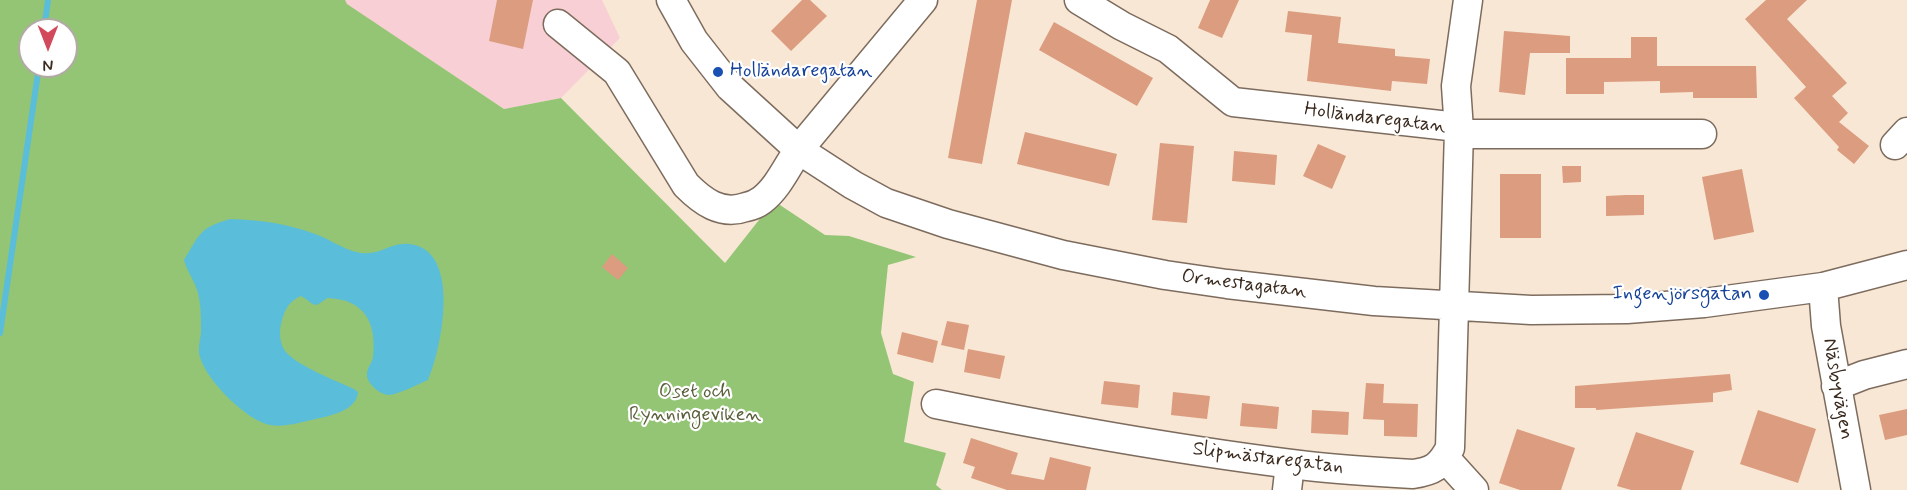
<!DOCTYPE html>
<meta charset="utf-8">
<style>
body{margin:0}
#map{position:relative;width:1907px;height:490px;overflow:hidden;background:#f8e7d5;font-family:Mynerve,sans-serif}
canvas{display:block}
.north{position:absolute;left:18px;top:18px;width:60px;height:60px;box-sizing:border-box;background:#fff;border:2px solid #b1aaa5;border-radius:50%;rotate:180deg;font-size:16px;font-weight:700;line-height:24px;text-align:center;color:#3b2a1e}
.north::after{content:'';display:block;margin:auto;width:21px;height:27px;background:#d1495b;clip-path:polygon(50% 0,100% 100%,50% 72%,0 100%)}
</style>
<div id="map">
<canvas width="1907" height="490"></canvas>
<div class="north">N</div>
</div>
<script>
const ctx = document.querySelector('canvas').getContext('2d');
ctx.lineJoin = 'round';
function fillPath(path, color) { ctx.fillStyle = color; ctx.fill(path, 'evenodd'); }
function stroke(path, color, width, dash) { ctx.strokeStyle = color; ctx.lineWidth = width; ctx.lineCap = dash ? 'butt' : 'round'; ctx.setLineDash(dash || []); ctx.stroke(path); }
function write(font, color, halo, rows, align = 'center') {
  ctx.font = font + ' Mynerve,sans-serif'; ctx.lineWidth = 4.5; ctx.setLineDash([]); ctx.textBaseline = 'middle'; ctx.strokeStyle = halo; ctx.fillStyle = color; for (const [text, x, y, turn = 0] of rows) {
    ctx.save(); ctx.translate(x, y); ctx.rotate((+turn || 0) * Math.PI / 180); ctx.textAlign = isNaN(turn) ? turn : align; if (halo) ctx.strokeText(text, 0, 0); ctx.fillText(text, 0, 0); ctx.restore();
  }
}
fillPath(new Path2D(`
 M345 0H602L620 38 561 98 504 109 346 4Z`), '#f7cfd4');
fillPath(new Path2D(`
 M0 0H345L347 4 504 109 561 98 725 263 774 201 825 235 849 236 916 257 888 265 881 333 893 374 914 382 904 442 946 453 936 485 942 490H0ZM30 30H66V66H30Z`), '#94c575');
fillPath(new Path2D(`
 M230 219C259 220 286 223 315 234 329 239 341 248 356 252 380 258 388 242 409 244 462 249 442 348 428 380 418 384 400 394 389 395 380 395 366 383 367 374 367 368 372 363 373 357 377 322 364 299 327 298 312 310 315 304 301 296 291 300 285 308 282 320 279 330 279 342 285 351 297 366 337 381 354 389L358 392C357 409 334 415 320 418 305 421 285 428 270 425 247 421 206 380 200 357 197 348 201 339 201 330 201 318 201 305 198 293 195 281 187 272 184 260 200 234 199 228 230 219Z`), '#5abdd9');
stroke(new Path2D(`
 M44 30 48 0
 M0 333 39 66`), '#5abdd9', 6);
fillPath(new Path2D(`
 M497 0H533L523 49 489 41Z
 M802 0H810L827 16 791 51 771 31Z
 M977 0H1012L982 164 948 158Z
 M1210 0H1239L1222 38 1198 28Z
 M1766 0H1807L1787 19 1847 83 1832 96 1848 113 1839 122 1869 146 1854 164 1837 150 1839 147 1794 98 1806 87 1745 19Z
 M1288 11 1341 17 1338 43 1395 49V56L1430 59 1427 84 1392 81 1391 91 1307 81 1312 35 1285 32Z
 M1054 22 1153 78 1137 106 1039 50Z
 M1504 31 1570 36V53H1530L1525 95 1499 92Z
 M1631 37H1657V66H1756L1757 98H1693V92L1660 93V81L1604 82V94H1566V58H1631Z
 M1025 132 1117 154 1109 186 1017 164Z
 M1160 143 1194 146 1187 223 1152 220Z
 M1318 144 1346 156 1332 189 1303 176Z
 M1234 151 1277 155 1275 185 1232 181Z
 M1562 166H1581V182L1563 183Z
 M1742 169 1754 232 1714 240 1702 177Z
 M1500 174H1541V238H1500Z
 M1626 195H1644V215L1606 216V196Z
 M612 254 628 268 618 280 602 267Z
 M947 321 969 325 964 350 941 345Z
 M902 332 938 341 933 363 897 354Z
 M968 349 1005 356 1000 379 964 372Z
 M1730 374 1732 390 1713 393V402L1596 410V408H1575V386Z
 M1104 381 1140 385 1138 408 1101 404Z
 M1366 383 1384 384 1383 403 1418 404 1417 437 1384 436V420L1363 419Z
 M1173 392 1210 396 1207 419 1171 415Z
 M1242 403 1279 407 1277 429 1240 426Z
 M1907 409V435L1885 440 1879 415Z
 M1312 410 1349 412 1348 435 1311 433Z
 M1758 410 1816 429 1798 483 1740 464Z
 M1517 429 1575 448 1561 490H1520L1499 483Z
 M1636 432 1694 451 1681 490H1631L1617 486Z
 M971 438 1018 453 1011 474 1044 480 1050 457 1091 467 1086 490H1007L971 478 975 467 963 463Z`), '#db9c7f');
const minor = new Path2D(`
 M671 0 694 41 730 87 799 150 853 185 886 203 948 224 1063 255 1165 275 1227 284 1374 301 1531 310 1627 309 1704 303 1823 287 1907 265
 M1079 0 1122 26 1168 49 1233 102 1449 126 1470 134H1702
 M558 24 617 72 686 185C702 201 721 216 746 207 751 206 758 203 762 200 779 187 788 164 800 148 841 98 882 50 923 0
 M1895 145 1907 132
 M1823 287 1826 326 1856 490
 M1836 386 1864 375 1907 364
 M936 404C1060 429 1183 451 1308 466 1343 470 1378 472 1413 474 1433 471 1440 467 1450 448L1459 130 1456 86 1468 0
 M1445 458 1474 490
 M1287 490 1290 464`);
stroke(minor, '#7d6c5e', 31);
stroke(minor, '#fff', 28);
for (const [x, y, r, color] of [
 [718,72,6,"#1a4fb4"],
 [1764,295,6,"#1a4fb4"]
]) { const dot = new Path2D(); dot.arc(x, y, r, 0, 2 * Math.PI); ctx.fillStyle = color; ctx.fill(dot); stroke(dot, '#fff', 2); }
write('20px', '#164399', '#fff', [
 ["Holländaregatan",730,72],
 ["Ingenjörsgatan",1752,295,"right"]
], 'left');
write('20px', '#3b2a1e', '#fff', [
 ["Holländaregatan",1375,119,7],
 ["Ormestagatan",1244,285,7],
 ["Näsbyvägen",1837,389,80],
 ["Slipmästaregatan",1268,459,7]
]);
write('20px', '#5a603c', '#fff', [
 ["Oset och",695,393],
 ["Rynningeviken",695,416]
]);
</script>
